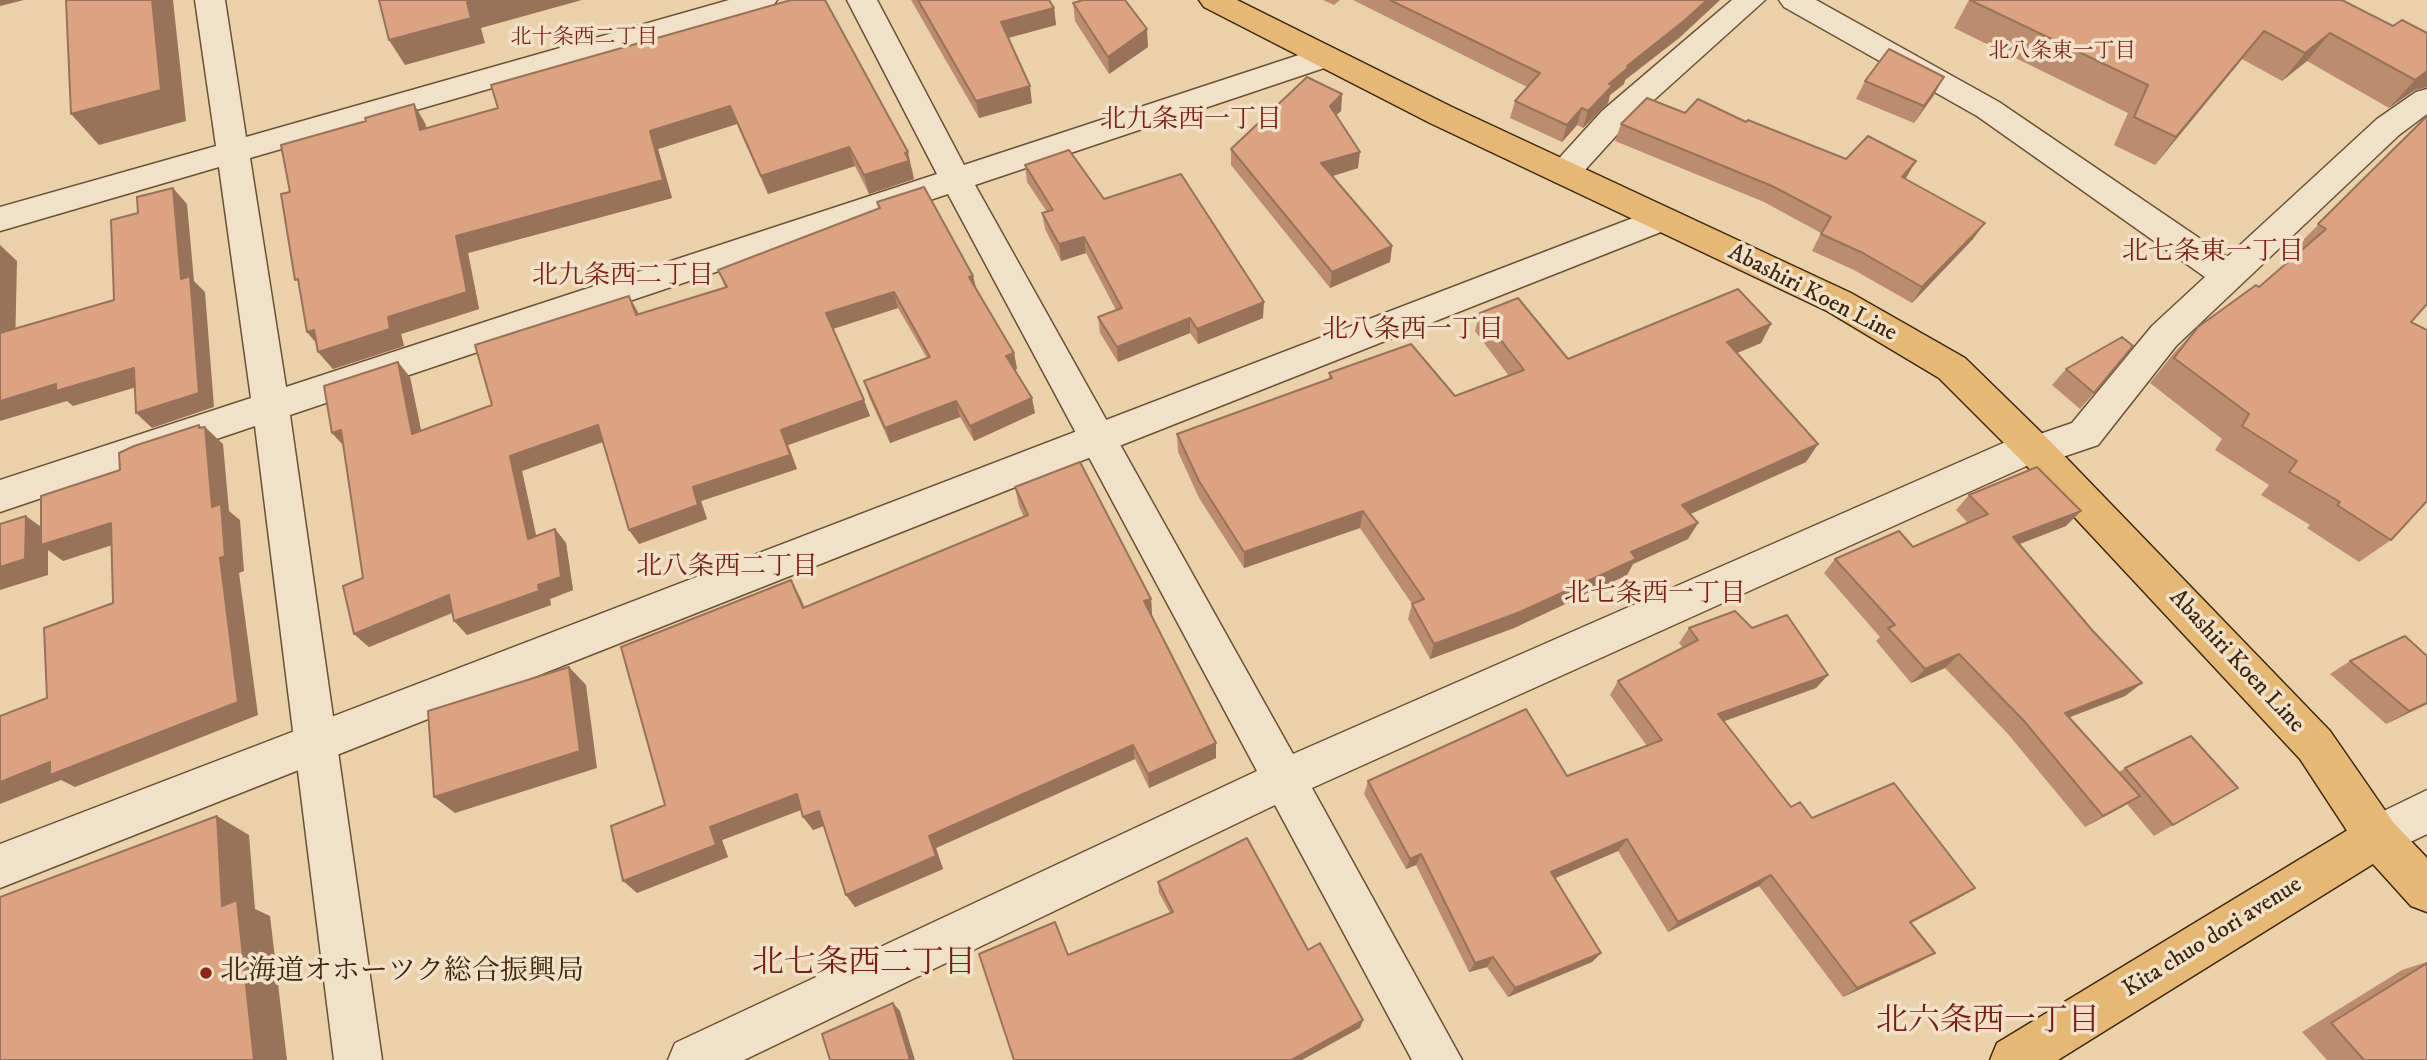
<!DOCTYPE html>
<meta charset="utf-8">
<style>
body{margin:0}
canvas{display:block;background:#ead1aa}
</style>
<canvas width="2427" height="1060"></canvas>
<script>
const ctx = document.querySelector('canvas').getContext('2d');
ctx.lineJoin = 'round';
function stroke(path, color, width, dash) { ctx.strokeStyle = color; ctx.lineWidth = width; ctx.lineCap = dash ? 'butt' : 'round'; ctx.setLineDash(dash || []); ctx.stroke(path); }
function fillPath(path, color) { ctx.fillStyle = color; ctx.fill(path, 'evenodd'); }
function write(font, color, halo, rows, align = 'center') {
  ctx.font = font + ' "IM FELL DW Pica","Noto Serif JP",serif'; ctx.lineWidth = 7; ctx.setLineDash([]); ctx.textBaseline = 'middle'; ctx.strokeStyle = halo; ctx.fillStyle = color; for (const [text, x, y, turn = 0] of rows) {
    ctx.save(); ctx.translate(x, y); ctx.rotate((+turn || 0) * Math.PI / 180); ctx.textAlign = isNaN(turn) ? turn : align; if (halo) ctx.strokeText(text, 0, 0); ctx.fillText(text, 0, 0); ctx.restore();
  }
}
const minor = new Path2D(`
 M195 0H225L246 137 729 0H777L772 7 250 158 286 387 937 174 847 0H877L964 165 1314 50 1325 47 1336 50 1340 57 1336 64 975 185 1293 754 2017 437 2030 433 2037 435 2072 423 2152 326 2205 277 1977 116 1784 7 1779 0H1816L1999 102 2227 257 2377 119 2416 92 2427 89V114L2399 135 2176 346 2098 445 2036 466 2031 464 1312 788 1462 1060H1412L1275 805 744 1060H668L675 1043 1257 771 948 194 290 415 382 1060H334L255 426 0 512V480L251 398 219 167 0 231V207L216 146Z
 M1732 0H1765L1624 127 1575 181 1564 184 1553 181 1548 173 1553 165 1602 111Z
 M2427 790V834L2377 858 2361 852 2355 837 2361 822Z`);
const tertiary = new Path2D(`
 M1659 208 1671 212 1675 220 1671 228 0 888V844Z`);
const primary = new Path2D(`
 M1199 0H1237L1452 107 1851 293 1965 358 2049 440 2330 731 2393 822 2399 837 2393 852 2377 858 2361 852 2300 759 2023 462 1939 378 1827 311 1430 123 1204 7Z`);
const trunk = new Path2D(`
 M2377 816 2393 822 2427 858V912L2411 906 2373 864 2058 1060H1990L1997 1043 2361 822Z`);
stroke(minor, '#6a5134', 3);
stroke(tertiary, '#6a5134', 3);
stroke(primary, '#3f260d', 3);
stroke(trunk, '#3f260d', 3);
fillPath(minor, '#f1e1c8');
fillPath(tertiary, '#f1e1c8');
fillPath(primary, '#e5b875');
fillPath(trunk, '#e5b875');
fillPath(new Path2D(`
 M791 0 913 171H912L914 179 869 194 855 166 768 194 737 124 658 149 672 198 468 253 479 309 401 334 404 346 333 369 318 352 316 343 307 332 425 123 427 129 498 108Z
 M911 0H1049L1054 8 1056 25 1008 38 1032 103 979 118Z
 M1323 0H1340L1334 5Z
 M1353 0H1720L1679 38 1625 80 1624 84 1610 95 1608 103 1583 128 1577 125 1562 142 1510 118 1515 101 1527 87Z
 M1969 0 2393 26 2427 33V87L2415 90 2389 108 2307 61 2282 81 2242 59 2155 165 2114 145 2128 113 1954 28Z
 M1073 3 1148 47 1109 74 1075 21Z
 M1865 81 1934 95 1914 123 1856 99Z
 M1342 94 1341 111 1336 115 1358 168 1332 176 1392 246 1390 262 1330 288 1231 165V149Z
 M1685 113 1746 122 1846 159 1905 179 1973 239 1912 303 1854 270 1812 251 1821 233 1764 202 1615 141 1621 124Z
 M2427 116 2411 322 2391 540 2359 562 2307 528 2310 525 2261 495 2269 485 2215 450 2222 439 2150 383 2174 353 2198 327 2259 287 2297 254 2292 251Z
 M1025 165 1104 199 1263 318 1198 344 1190 333 1118 362 1100 333 1098 317 1116 310 1086 253 1061 261 1045 229 1042 213 1047 212 1027 182Z
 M877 202 973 276 976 289 1014 353 1017 369 1015 370 1035 413 974 441 960 417 890 443 869 397 864 381 927 358 898 308 833 329 870 416 788 445 797 469 701 501 707 519 639 544 603 442 522 471 536 536 555 529 566 543 573 590 550 599 551 605 467 635 453 613 369 647 354 634 363 578 343 445 332 433 410 377 421 431 492 405 639 314 725 287 718 270 878 208Z
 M1480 313 1568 359 1771 324 1761 343 1737 353 1818 444 1806 462 1690 514 1698 523 1688 539 1633 564 1627 575 1514 628 1430 659 1408 619 1412 604 1360 528 1244 568 1199 498 1178 452 1177 434 1329 379V373L1455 396 1509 376 1475 331Z
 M2066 369 2094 393 2080 409 2052 385Z
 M1015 487 1151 599 1152 616 1216 743V758L1149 788 1135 759 936 848 943 869 855 907 846 895 824 826 813 830 801 810 722 840 728 857 637 893 665 805 800 597 805 608 1024 517 1019 506Z
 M1969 495 2066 526 2019 544 2092 630 2142 683 2125 696 2070 717 2119 772 2125 768 2238 788 2154 836 2127 804 2085 827 2008 734 1945 668 1911 683 1876 641 1880 637 1824 573 1835 559 1913 547 1968 523 1956 510Z
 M1689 628H1752L1828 675 1816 688 1724 721 1791 807 1959 898 1911 923 1935 953 1919 962 1843 997 1759 886 1668 932 1618 851 1555 878 1601 953 1592 962 1508 997 1487 967 1469 972 1416 865 1406 869 1364 794 1368 781 1567 776 1647 746 1610 695 1618 681 1683 648 1679 643Z
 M2350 661 2427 704 2386 724 2330 674Z
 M1158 882 1308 950 1360 1028 1068 955 1170 913 1159 893Z
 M2427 962V1060H2327L2302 1032 2402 970Z`), '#bc8c6f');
fillPath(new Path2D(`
 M0 0H24L0 6Z
 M152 0H173L186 121 99 145 71 114Z
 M474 0H582L481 28 485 43 405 65 389 40 467 2Z
 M1707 0H1720L1679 38 1625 80 1624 84 1610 95 1608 103 1583 128 1588 111 1609 84 1627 66Z
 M1054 8 1056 25 1004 39 1001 22Z
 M1147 29 1148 47 1109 74 1108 57Z
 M2264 31 2242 59 2155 165 2176 137Z
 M2330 33 2307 61 2282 81 2305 53Z
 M2427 70V87L2415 90 2389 108 2415 80Z
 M1944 77 1934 95 1914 123 1924 106Z
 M1030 86 1032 103 979 118 976 101Z
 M1342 94 1341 111 1328 123 1330 106Z
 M414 104 425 123 432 149 420 130Z
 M730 106 737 124 658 149 672 198 468 253 479 309 401 334 404 346 333 369 318 352 388 317 456 236 650 131Z
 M1582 108 1577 125 1562 142 1567 125Z
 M849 147 855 166 768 194 761 176Z
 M908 152 914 179 869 194 864 175Z
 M1360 152 1358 168 1320 180 1321 163Z
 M1916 161 1906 178 1892 194 1902 177Z
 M173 188 187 204 194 281 205 292 214 407 152 428 136 413 181 279Z
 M1985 223 1973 239 1912 303 1922 287Z
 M1084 237 1086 253 1061 261 1059 244Z
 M0 245 17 261 15 349 0 336Z
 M1392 246 1390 262 1330 288 1332 272Z
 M973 276 977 292 969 277Z
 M894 292 898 308 832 329 826 313Z
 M629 296 638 312 645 330 636 315Z
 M1264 302 1263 318 1198 344 1197 329Z
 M1190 318V333L1118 362 1117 347Z
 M1771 324 1761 343 1718 361 1727 342Z
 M314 330 322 349 307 332Z
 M1014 353 1017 369 1009 372 1006 356Z
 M398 362 410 377 425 449 412 434Z
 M134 368 150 383 73 406 67 401 0 421V401L56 384Z
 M1032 398 1035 413 974 441 970 426Z
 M864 400 870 416 788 445 797 469 701 501 707 519 639 544 629 530 693 487 781 430Z
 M956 401 960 417 890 443 885 428Z
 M199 425 205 430V427L223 444 229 511 240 520 244 571 239 573 258 715 75 787 61 780 0 804V782L212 507Z
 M598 425 608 440 522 471 540 553 528 539 510 456Z
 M341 430 346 448 332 433Z
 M1818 444 1806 462 1673 522 1682 505Z
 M1363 511 1360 528 1244 568V552Z
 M2081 511 2066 526 1999 552 2013 537Z
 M26 516 48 532 111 523 131 539 63 561 48 550V575L0 590V567Z
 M1698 523 1688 539 1633 564 1627 575 1514 628 1430 659 1434 644 1631 552Z
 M555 529 566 543 573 590 550 599 551 605 467 635 454 621 538 585Z
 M791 580 800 597 812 625 803 608Z
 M449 595 463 608 369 647 354 634Z
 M1151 599 1152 615 1146 618 1144 601Z
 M1959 654 1945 668 1911 683 1925 669Z
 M569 667 586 685 597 768 455 813 434 797Z
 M1828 675 1816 688 1708 727 1718 714Z
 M2142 683 2125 696 2049 725 2065 713Z
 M2427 703V704L2386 724 2409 711Z
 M1216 743V758L1149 788 1148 774Z
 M1133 745 1135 759 936 848 943 869 855 907 846 895 929 836Z
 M797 794 806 808 722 840 728 857 637 893 623 881 710 827Z
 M2140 796 2122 807 2085 827 2103 816Z
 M819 811 828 824 813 830 803 817Z
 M217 816 249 835 255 909 270 916 287 1060H254L222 906Z
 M1627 839 1618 851 1544 883 1551 872Z
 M1421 854 1416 865 1406 869 1410 859Z
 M1771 875 1759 886 1668 932 1678 922Z
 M1975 888 1959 898 1895 931 1910 922Z
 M1601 953 1592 962 1508 997 1515 988Z
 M1935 953 1919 962 1843 997 1857 988Z
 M1493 957 1487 967 1469 972 1475 963Z
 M893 1003 900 1011 915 1060H910Z
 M1363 1020 1360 1028 1302 1060H1291Z`), '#99725a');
const building = new Path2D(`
 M66 0H152L161 90 71 114Z
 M379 0H474L467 2 471 18 389 40Z
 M791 0H825L908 152 905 153 909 161 864 175 849 147 761 176 730 106 650 131 663 180 456 236 467 292 388 317 390 329 318 352 314 330 307 332 298 279 295 280 281 194 290 192 281 145 366 121 365 118 414 104 420 130 498 108 491 85Z
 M918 0H1049L1054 8 1001 22 1030 86 976 101Z
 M1083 0H1125L1147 29 1108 57 1073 3Z
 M1390 0H1707L1685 20 1627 66 1629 67 1609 84 1613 85 1588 111 1582 108 1567 125 1515 101 1540 73Z
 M1970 0H2342L2393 26 2402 20 2427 33V71L2415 80 2330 33 2305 53 2264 31 2176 137 2134 117 2148 85Z
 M1889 49 1944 77 1924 106 1865 81Z
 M1307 77 1342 94 1330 106 1360 152 1321 163 1392 246 1332 272 1231 149Z
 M1647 98 1685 113 1698 99 1746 122 1748 120 1846 159 1868 136 1916 161 1902 177 1985 223 1922 287 1863 253 1821 234 1831 217 1772 186 1621 124Z
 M2427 116V304L2411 322 2427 330V501L2391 540 2337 505 2340 502 2289 472 2297 461 2242 426 2249 414 2174 358 2198 327 2256 285 2259 287 2326 229 2318 224Z
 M1069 150 1104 199 1181 174 1264 302 1197 329 1190 318 1117 347 1098 317 1122 308 1084 237 1059 244 1042 213 1053 210 1025 165Z
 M924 187 973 276 969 277 1014 353 1006 356 1032 398 970 426 956 401 885 428 864 381 930 357 894 292 826 313 864 400 781 430 790 455 693 487 698 505 629 530 598 425 510 456 528 539 555 529 561 577 538 585 539 591 454 621 449 595 354 634 343 586 363 578 341 430 332 433 324 386 398 362 412 434 492 405 475 345 629 296 636 315 727 287 718 270 880 208 877 202Z
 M173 188 181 279 190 276 199 393 136 413 134 368 56 391V384L0 401V333L114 300 111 220 138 213 137 197Z
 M1738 289 1771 324 1727 342 1818 444 1682 505 1698 523 1631 552 1636 559 1520 612 1434 644 1412 604 1424 599 1363 511 1244 552 1199 481 1177 434 1332 378 1329 373 1411 344 1455 396 1524 370 1480 313 1518 298 1568 359Z
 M2122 337 2133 346 2094 393 2066 369Z
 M199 425V428L205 427 212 507 221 504 225 556 220 558 238 702 50 775V762L0 782V716L47 698 44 628 113 603 111 523 41 545V496L120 470 119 453 134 446Z
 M1080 462 1151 599 1144 601 1216 743 1148 774 1133 745 929 836 936 856 846 895 819 811 803 817 797 794 710 827 716 845 623 881 611 826 665 805 621 647 791 580 803 608 1028 515 1015 487Z
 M2037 467 2081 511 2013 537 2092 630 2142 683 2065 713 2140 796 2103 816 2024 721 1959 654 1925 669 1888 628 1895 625 1835 559 1899 531 1913 547 1988 514 1969 495Z
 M26 516 25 559 0 567V524Z
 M1735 611 1752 628 1787 615 1828 675 1718 714 1791 807 1800 802 1812 818 1894 783 1975 888 1910 922 1935 953 1857 988 1771 875 1678 922 1627 839 1551 872 1601 953 1515 988 1493 957 1475 963 1421 854 1410 859 1368 781 1526 709 1567 776 1662 740 1618 681 1698 640 1689 628Z
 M2405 636 2427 656V703L2409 711 2350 661Z
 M569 667 580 751 434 797 428 711Z
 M2191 736 2238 788 2173 825 2125 768Z
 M217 816 222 906 237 900 254 1060H0V897Z
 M1247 838 1308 950 1320 943 1363 1020 1291 1060H1014L979 954 1055 922 1068 955 1173 912 1158 882Z
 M2427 963V1060H2364L2331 1023Z
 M893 1003 910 1060H830L822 1034Z`);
fillPath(building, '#dba381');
stroke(building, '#99725a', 2);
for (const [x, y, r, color] of [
 [206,973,7,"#8f2418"]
]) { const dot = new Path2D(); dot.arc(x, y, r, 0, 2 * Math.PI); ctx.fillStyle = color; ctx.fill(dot); stroke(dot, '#f1e1c8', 2.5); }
write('21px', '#7a1f14', '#f1e1c8', [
 ["北十条西二丁目",584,39],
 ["北八条東一丁目",2062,53]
]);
write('24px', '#3f260d', '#f1e1c8', [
 ["Abashiri Koen Line",1812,294,27],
 ["Abashiri Koen Line",2236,662,47],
 ["Kita chuo dori avenue",2213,938,-32]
]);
write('26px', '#7a1f14', '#f1e1c8', [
 ["北九条西一丁目",1191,122],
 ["北七条東一丁目",2213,254],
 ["北九条西二丁目",623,278],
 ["北八条西一丁目",1413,332],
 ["北八条西二丁目",727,569],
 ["北七条西一丁目",1655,596]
]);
write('28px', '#3f260d', '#f1e1c8', [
 ["北海道オホーツク総合振興局",220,973]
], 'left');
write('32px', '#7a1f14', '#f1e1c8', [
 ["北七条西二丁目",864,965],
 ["北六条西一丁目",1988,1023]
]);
</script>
